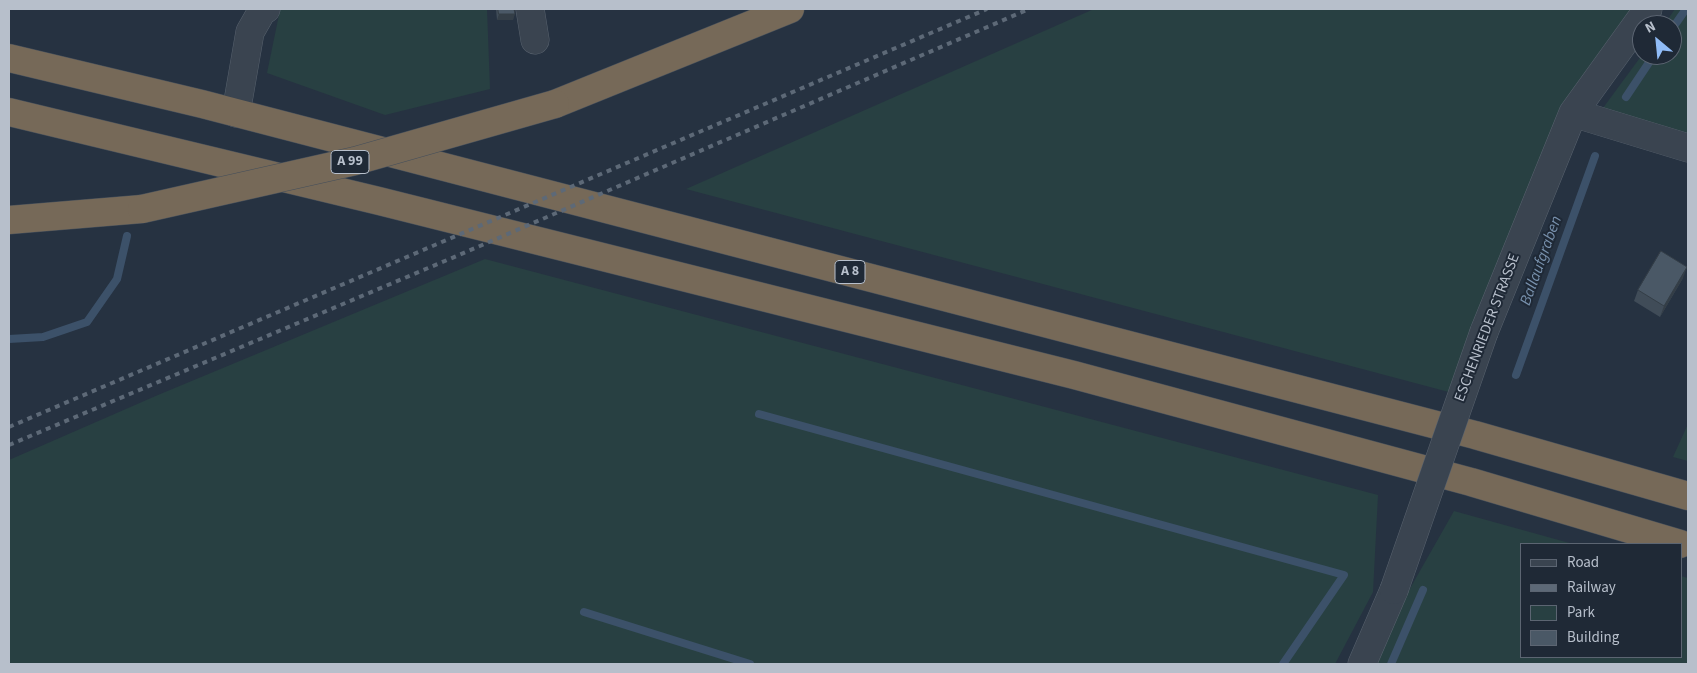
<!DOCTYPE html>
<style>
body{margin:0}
#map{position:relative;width:1697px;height:673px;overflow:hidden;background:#263241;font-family:"Source Sans 3",sans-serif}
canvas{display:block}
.frame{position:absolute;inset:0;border:10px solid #b7bfcb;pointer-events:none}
.legend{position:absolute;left:1520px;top:543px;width:162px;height:115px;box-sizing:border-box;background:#1f2936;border:1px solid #5c6572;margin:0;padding:6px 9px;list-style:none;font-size:15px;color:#b7bfcb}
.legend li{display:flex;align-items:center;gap:10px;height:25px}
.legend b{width:25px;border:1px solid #5c6572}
.north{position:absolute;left:1632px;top:15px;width:50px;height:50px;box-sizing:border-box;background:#1f2936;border:1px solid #5c6572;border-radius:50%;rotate:332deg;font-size:14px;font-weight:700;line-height:20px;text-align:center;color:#b7bfcb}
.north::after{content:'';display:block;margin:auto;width:18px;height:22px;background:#90bcf7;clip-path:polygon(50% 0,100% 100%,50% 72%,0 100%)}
</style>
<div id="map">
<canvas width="1697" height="673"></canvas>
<div class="frame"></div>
<ul class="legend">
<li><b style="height:6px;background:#3a4450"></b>Road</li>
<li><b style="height:6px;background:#5d6977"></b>Railway</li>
<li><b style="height:14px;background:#284042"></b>Park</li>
<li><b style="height:14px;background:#4a5866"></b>Building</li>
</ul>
<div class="north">N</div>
</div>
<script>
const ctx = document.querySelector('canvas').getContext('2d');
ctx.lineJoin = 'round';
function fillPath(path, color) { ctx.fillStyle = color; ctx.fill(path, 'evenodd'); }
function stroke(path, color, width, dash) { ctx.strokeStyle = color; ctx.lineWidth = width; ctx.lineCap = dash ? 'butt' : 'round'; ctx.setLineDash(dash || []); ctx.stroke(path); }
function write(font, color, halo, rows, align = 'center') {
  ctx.font = font + ' "Source Sans 3",sans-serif'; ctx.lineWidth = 4; ctx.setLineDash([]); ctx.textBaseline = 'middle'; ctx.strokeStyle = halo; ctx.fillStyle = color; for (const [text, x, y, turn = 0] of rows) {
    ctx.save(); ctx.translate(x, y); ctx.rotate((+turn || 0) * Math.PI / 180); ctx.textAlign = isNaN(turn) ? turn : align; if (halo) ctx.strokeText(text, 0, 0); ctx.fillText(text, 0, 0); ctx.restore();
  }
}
fillPath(new Path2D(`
 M306 9H487L490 89 385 115 267 73 280 10Z
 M1094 9H1639L1573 113 1460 395 686 189Z
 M1675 9H1688V134L1603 108 1642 55H1672V25H1664Z
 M485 259 1378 495 1373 592 1335 664H9V460L158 395Z
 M1688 424V461L1673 457Z
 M1454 511 1573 544H1521V657H1681V576L1688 578V664H1376L1408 592Z`), '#284042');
stroke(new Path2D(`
 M1672 29 1686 9
 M1626 97 1654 55
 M9 339 43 337 87 322 117 279 127 236
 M1516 375 1595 156
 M759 414 1344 575 1283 664
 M584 612 750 664
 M1391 664 1423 590`), '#3c5169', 8);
const minor = new Path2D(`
 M530 9 535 40
 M236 113 250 32 262 11 266 9
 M1573 113 1688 148
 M1484 332 1573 113 1648 9
 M1362 664 1394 590`);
const highway = new Path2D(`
 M9 58 202 104 1475 435 1688 496
 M555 104 790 9
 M9 112 379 201 1074 375 1471 482 1680 544
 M9 220 142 209`);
stroke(minor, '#58626e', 29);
stroke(highway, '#454f5b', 29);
stroke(minor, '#3a4450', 28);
stroke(highway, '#766958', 28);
stroke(new Path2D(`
 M9 427 987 9
 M9 445 459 255 1029 9`), '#5d6977', 4, [5, 5]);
const minorBridge = new Path2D(`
 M1394 590 1484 332`);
const highwayBridge = new Path2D(`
 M142 209 355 161 555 104`);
stroke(minorBridge, '#58626e', 29, []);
stroke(highwayBridge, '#454f5b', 29, []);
stroke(minorBridge, '#3a4450', 28);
stroke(highwayBridge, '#766958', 28);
fillPath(new Path2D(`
 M496 9H514L513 20H497Z
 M1683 278 1660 317 1634 301 1638 290Z`), '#404c58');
fillPath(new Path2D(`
 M499 14H515L513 20H497Z
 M1687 267 1683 278 1660 317 1664 306Z`), '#343e47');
const building = new Path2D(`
 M498 9H514L515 14H499Z
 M1661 251 1687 267 1664 306 1638 290Z`);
fillPath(building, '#4a5866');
stroke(building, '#343e47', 1);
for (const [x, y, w] of [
 [350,162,38],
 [850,272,30]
]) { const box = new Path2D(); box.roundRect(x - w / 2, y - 11.5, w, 23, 4); ctx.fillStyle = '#1f2936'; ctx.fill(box); stroke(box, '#b7bfcb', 1); }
write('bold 14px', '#b7bfcb', null, [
 ["A 99",350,162],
 ["A 8",850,272]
]);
write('15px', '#b7bfcb', '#1f2936', [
 ["ESCHENRIEDER STRASSE",1488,328,-69]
]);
write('italic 16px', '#7891ad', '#1f2936', [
 ["Ballaufgraben",1542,261,-70]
]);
</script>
